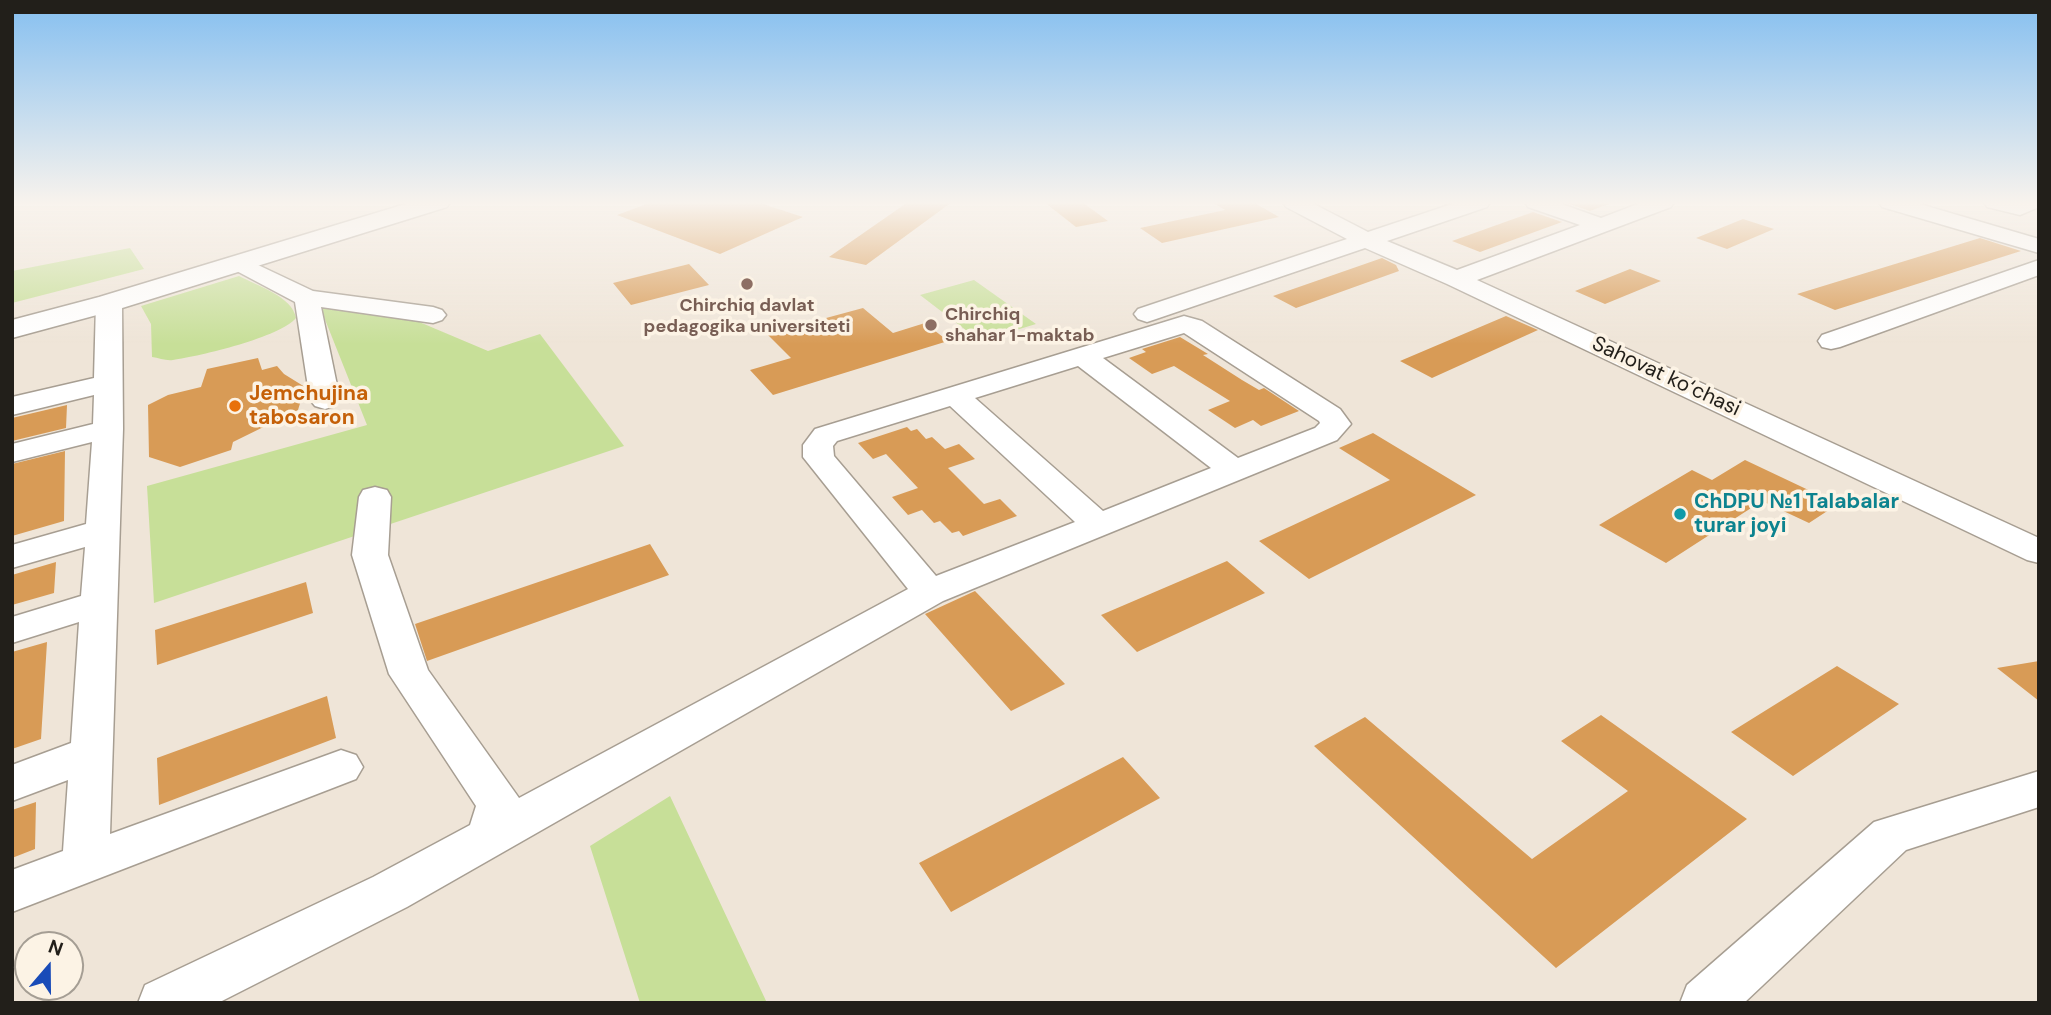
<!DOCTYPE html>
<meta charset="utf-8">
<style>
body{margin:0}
#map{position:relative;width:2051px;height:1015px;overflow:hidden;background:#efe5d8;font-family:"DM Sans",sans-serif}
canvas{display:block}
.frame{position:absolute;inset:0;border:14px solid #221f1a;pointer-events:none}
.north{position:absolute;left:14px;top:931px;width:70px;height:70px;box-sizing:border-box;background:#fcf3e5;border:2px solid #a59e94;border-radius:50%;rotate:20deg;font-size:19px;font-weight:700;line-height:28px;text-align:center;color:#221f1a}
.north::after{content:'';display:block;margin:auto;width:24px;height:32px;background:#194bb8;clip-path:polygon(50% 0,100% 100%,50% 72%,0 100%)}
</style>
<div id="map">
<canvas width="2051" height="1015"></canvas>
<div class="frame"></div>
<div class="north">N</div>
</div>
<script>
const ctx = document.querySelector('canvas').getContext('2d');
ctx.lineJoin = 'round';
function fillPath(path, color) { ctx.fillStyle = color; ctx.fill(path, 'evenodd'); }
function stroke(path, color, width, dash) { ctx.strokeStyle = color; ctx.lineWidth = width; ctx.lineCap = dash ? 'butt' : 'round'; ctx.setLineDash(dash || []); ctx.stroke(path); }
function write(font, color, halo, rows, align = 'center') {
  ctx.font = font + ' "DM Sans",sans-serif'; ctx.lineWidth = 7; ctx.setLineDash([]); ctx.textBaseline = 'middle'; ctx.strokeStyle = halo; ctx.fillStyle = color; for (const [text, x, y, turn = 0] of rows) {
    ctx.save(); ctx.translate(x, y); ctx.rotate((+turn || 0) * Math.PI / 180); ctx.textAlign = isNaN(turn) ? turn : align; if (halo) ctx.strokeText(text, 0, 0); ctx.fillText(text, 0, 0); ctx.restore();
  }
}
fillPath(new Path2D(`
 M130 248 144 269 12 303V271Z
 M239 276C256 285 293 297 296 318 281 337 200 356 173 360 166 361 159 358 152 357L151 324 141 306Z
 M974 280 1036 324 980 341 920 295Z
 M320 307 417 321 488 351 540 334 624 446 154 603 147 486 367 425Z
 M670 796 767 1003H640L590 846Z`), '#c7df98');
fillPath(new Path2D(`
 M652 202H757L803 217 720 254 617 215Z
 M908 202H952L866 265 829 257Z
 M1044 202H1082L1108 221 1076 227Z
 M1212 202H1253L1279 217 1162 243 1140 228 1225 210Z
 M1564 202H1609V204L1590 211Z
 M1533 212 1562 222 1480 252 1452 241Z
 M1743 219 1774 229 1727 249 1696 238Z
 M1980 238 2021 251 1835 310 1797 294Z
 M1382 258 1396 265 1399 271 1296 308 1273 296Z
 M689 264 709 285 631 305 613 283Z
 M1630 269 1661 281 1605 304 1575 291Z
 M863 308 893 333 925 323 948 341 773 395 750 370 791 358 767 334Z
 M1506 316 1538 330 1432 378 1400 361Z
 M1180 337 1208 354 1203 355 1242 380 1259 390 1264 388 1299 411 1261 426 1253 420 1235 428 1208 410 1230 401 1174 366 1152 374 1129 358 1146 352 1142 349Z
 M258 358 262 370 277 366 284 374 305 387 298 410 233 442 231 450 180 467 149 457 148 405 168 395 201 387 207 369Z
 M67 405 66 428 12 441V418Z
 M907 427 911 431 917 429 926 439 932 437 945 449 959 444 975 459 948 468 984 504 1000 499 1017 516 963 536 959 531 952 533 940 521 934 523 922 510 908 515 892 497 918 488 886 454 873 459 858 443Z
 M1373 433 1476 495 1309 579 1259 541 1390 480 1339 448Z
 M65 451 64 521 12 536V464Z
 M1745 460 1838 504 1809 523 1762 501 1666 563 1599 525 1692 470 1712 480Z
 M650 544 669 575 427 661 415 624Z
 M1227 561 1265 593 1137 652 1101 615Z
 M56 562 54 593 12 605V575Z
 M306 582 313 613 157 665 155 630Z
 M975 591 1065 684 1011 711 925 614Z
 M47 642 41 739 12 749V652Z
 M2039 661V701L1997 668Z
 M1837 666 1899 704 1793 776 1731 732Z
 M327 696 336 738 159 805 157 758Z
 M1601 715 1747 819 1556 968 1314 746 1365 717 1532 859 1628 791 1561 741Z
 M1123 757 1160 798 951 912 919 863Z
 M36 802 35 849 12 858V810Z`), '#d89b56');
const minor = new Path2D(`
 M1283 202H1310L1368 232 1458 202H1490L1487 207 1387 241 1457 270 1580 225 1528 207 1525 202H1556L1601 218 1643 202H1674L1671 207 1477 280 2039 538V563L2027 560 1447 284 1365 248 1156 319 1147 322 1138 319 1134 314 1138 309 1347 239 1286 207Z
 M1879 202H1913L2039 239V253L1882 207Z
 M1984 202H2039V207L2020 215 1987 207Z
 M239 256 313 291 433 307 442 310 446 315 442 320 433 323 321 307 340 400 335 406 325 409 315 406 310 400 295 302 231 268 227 263 231 258Z
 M2039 260V275L1840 347 1831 349 1822 347 1818 341 1822 335Z
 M109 295 118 298 122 303 123 429 110 834 341 750 356 755 363 767 356 779 12 912V870L63 851 68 780 12 801V765L71 743 79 622 12 643V617L81 596 85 547 12 568V545L86 524 92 442 12 462V444L93 424 94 395 12 415V397L94 378 96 303 100 298Z
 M1184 316 1202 321 1340 409 1351 424 1337 440 943 601 407 907 218 1003H138L145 985 373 877 470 825 476 806 389 674 352 555 359 497 363 490 375 487 387 490 391 497 388 555 428 670 519 798 908 589 803 457V445L815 429ZM1184 333 1319 421 1320 423 1315 428 1238 458 1103 358ZM1078 366 1211 468 1103 511 975 398ZM950 406 1075 522 936 576 834 456 833 446 837 441Z
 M2039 771V807L1906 850 1744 1003H1680L1687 985 1874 822Z`);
const major = new Path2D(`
 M412 202H450L447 207 119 309 12 338V320L99 297Z`);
stroke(minor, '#a79e92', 3);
stroke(major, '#a79e92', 3);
fillPath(minor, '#fff');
fillPath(major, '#fff');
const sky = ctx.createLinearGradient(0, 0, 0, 344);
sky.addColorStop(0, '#85bff0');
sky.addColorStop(0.59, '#f8f3ed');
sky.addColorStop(1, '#f8f3ed00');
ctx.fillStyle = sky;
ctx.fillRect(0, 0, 2051, 344);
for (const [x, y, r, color] of [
 [747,284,7,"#8d6e63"],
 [931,325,7,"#8d6e63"],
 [235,406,7,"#e8710a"],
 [1680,514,7,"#0f9aa8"]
]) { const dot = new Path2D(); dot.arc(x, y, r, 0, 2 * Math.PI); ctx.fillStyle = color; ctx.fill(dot); stroke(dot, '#fcf3e5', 2.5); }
write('bold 18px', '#785e54', '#fcf3e5', [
 ["Chirchiq davlat",747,306],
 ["pedagogika universiteti",747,327],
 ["Chirchiq",945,315,"left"],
 ["shahar 1-maktab",945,336,"left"]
]);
write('21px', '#221f1a', '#fcf3e5', [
 ["Sahovat ko‘chasi",1666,377,25]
]);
write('bold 21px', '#c56008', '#fcf3e5', [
 ["Jemchujina",249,394],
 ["tabosaron",249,418]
], 'left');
write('bold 21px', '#0d838f', '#fcf3e5', [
 ["ChDPU №1 Talabalar",1694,502],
 ["turar joyi",1694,526]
], 'left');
</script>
